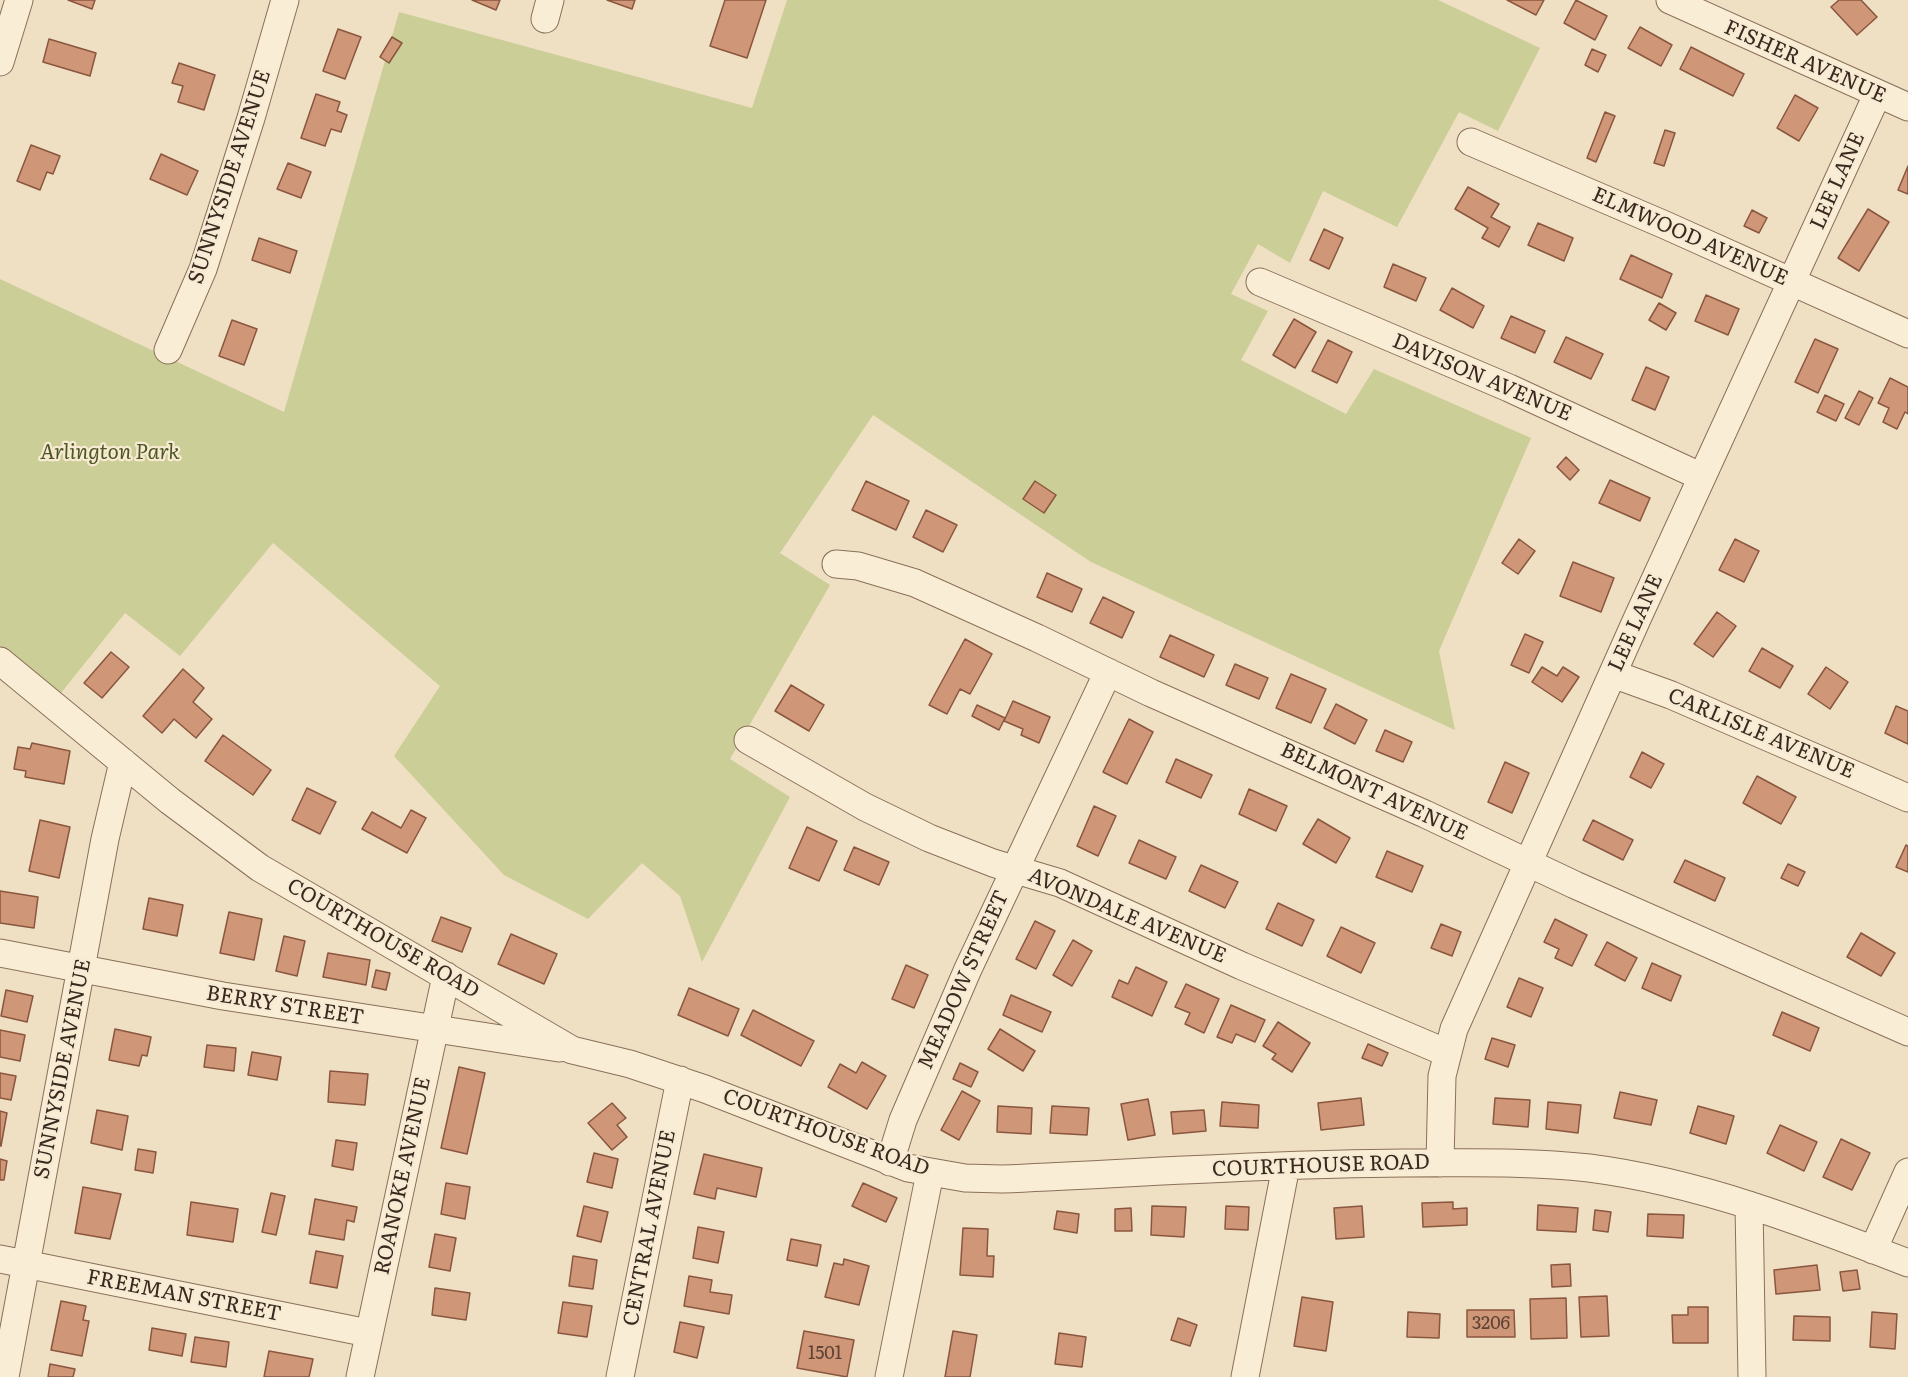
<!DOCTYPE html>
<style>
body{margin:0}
canvas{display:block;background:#efdfc3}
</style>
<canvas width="1908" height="1377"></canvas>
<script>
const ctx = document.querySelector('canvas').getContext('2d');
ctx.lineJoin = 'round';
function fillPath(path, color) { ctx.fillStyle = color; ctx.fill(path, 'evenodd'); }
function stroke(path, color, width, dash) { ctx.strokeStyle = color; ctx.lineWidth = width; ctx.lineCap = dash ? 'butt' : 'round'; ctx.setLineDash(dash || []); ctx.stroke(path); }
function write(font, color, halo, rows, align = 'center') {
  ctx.font = font + ' Literata,serif'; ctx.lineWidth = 4.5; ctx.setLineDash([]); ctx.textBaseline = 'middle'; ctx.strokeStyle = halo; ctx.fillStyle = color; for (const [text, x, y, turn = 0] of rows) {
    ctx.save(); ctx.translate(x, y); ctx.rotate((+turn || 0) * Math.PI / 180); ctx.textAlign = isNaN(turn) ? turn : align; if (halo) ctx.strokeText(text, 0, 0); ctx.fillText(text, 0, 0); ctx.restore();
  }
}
fillPath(new Path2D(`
 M787 0H1438L1540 48 1498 131 1459 112 1397 227 1323 191 1290 263 1258 244 1231 294 1268 311 1241 360 1346 414 1374 369 1531 438 1439 651 1455 730 1091 562 873 415 780 553 830 585 730 759 790 797 702 962 680 896 642 863 588 919 504 875 394 756 440 686 273 543 180 656 125 613 57 698 0 651V279L284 412 399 12 752 108Z`), '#cbce96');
const building = new Path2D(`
 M68 0H95L92 9Z
 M472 0H500L496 10Z
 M607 0H635L632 9Z
 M725 0H766L747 58 710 46Z
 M1507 0H1544L1536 15Z
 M1576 0 1607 16 1595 40 1564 23Z
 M1839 0H1861L1877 17 1857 35 1831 7Z
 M1640 27 1672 45 1661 66 1628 48Z
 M338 29 361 37 345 79 323 71Z
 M392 37 402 43 389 63 380 57Z
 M49 39 96 53 90 76 43 62Z
 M1691 47 1744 74 1733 96 1680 69Z
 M1592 49 1606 55 1598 72 1585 65Z
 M179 63 215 75 204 110 178 102 183 86 172 83Z
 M316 94 340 102 337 111 347 115 341 132 331 129 325 146 301 138Z
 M1795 95 1818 108 1799 141 1777 128Z
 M1605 112 1615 116 1596 162 1587 158Z
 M1665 130 1675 133 1664 166 1654 163Z
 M31 145 60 156 53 174 47 172 40 190 17 181Z
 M161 154 198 171 187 195 150 179Z
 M288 163 311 172 301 198 277 189Z
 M1908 166V194L1898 190Z
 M1468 187 1499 204 1491 217 1510 227 1499 247 1482 238 1488 228 1455 209Z
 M1868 209 1889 222 1859 271 1838 258Z
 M1752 210 1767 218 1759 233 1744 226Z
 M1538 223 1573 238 1564 261 1528 245Z
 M1324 229 1343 238 1329 269 1310 260Z
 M259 238 297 251 290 273 252 260Z
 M1631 255 1672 274 1662 298 1620 279Z
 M1393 264 1426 278 1416 301 1384 287Z
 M1452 288 1484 306 1473 328 1440 310Z
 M1706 295 1739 309 1728 335 1695 321Z
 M1659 303 1676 313 1666 330 1649 320Z
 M1511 316 1545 331 1535 353 1501 338Z
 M1294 319 1316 332 1295 368 1273 355Z
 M232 320 257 329 244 365 219 356Z
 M1566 337 1603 354 1591 379 1554 362Z
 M1815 339 1838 349 1818 393 1795 382Z
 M1328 340 1352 352 1337 383 1312 371Z
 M1646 367 1669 377 1655 410 1632 400Z
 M1890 378 1908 387V414L1905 412 1897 429 1883 422 1889 408 1878 403Z
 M1859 391 1873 398 1859 425 1845 418Z
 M1825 395 1844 404 1836 421 1817 412Z
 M1566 457 1579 470 1570 480 1557 467Z
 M1610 480 1650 498 1640 521 1599 503Z
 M866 481 909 501 896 530 852 510Z
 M1035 481 1056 495 1044 513 1023 499Z
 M926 510 957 525 943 552 913 537Z
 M1519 539 1535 551 1518 574 1502 563Z
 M1735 539 1759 551 1744 582 1719 570Z
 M1573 562 1614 578 1601 612 1560 596Z
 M1047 573 1082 589 1072 612 1037 597Z
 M1103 597 1134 612 1122 638 1090 623Z
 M1717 612 1736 626 1713 657 1694 644Z
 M1525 634 1543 642 1529 673 1511 665Z
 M1170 635 1214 655 1204 677 1160 657Z
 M965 639 992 654 970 694 960 689 947 714 929 705Z
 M1762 648 1793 666 1780 688 1749 671Z
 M111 652 129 667 102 698 84 683Z
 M1235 664 1268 678 1259 699 1226 685Z
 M1542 667 1557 676 1563 667 1579 677 1562 702 1532 682Z
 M1826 667 1848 682 1830 709 1808 694Z
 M183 669 204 688 193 702 212 719 196 738 174 719 162 733 143 716Z
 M1291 674 1326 689 1311 723 1276 708Z
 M791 685 824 705 809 731 775 711Z
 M1013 701 1050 717 1039 743 1021 735 1023 729 1004 721Z
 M1336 704 1367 720 1355 744 1324 728Z
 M977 705 1005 718 999 730 972 716Z
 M1896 706 1908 711V744L1885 733Z
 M1129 719 1153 732 1127 784 1103 772Z
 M1385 730 1412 742 1403 762 1376 751Z
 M223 735 271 770 253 795 205 761Z
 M32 743 70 751 64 784 25 777 26 771 14 769 18 747 30 749Z
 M1642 752 1664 764 1651 788 1630 777Z
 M1176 759 1212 775 1201 798 1166 782Z
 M1505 762 1529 773 1512 813 1488 802Z
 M1757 776 1796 797 1781 824 1743 803Z
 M307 788 336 802 320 834 292 820Z
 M1249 789 1287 806 1276 831 1239 814Z
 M1094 806 1116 816 1098 856 1077 846Z
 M411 810 426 818 407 853 362 829 372 812 401 828Z
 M1318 819 1350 838 1336 863 1303 844Z
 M40 820 70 827 59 878 29 871Z
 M1593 820 1633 840 1623 860 1583 840Z
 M807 827 837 841 819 881 789 868Z
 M1139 840 1176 857 1166 879 1129 863Z
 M1906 845 1908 846V872L1896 867Z
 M854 847 889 862 879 885 844 870Z
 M1387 851 1423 866 1412 892 1376 877Z
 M1685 860 1725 878 1715 901 1674 882Z
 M1788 864 1805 872 1798 886 1781 878Z
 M1201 865 1238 882 1225 908 1189 891Z
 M0 891 38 897 34 928 0 923Z
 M149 898 183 905 177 936 143 929Z
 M1278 903 1314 920 1302 946 1266 929Z
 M229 912 262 919 254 960 220 953Z
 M441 917 471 928 462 952 432 941Z
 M1555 919 1587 935 1572 966 1555 958 1559 949 1544 942Z
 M1035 921 1055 931 1036 969 1016 959Z
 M1441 924 1461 932 1452 956 1431 948Z
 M1341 927 1375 943 1361 973 1327 956Z
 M1861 933 1895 953 1881 976 1847 957Z
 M511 934 557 954 544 984 498 964Z
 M284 936 305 941 297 976 276 971Z
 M1073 940 1092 951 1072 986 1053 975Z
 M1607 942 1637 958 1625 981 1595 965Z
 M328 953 370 960 366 985 323 977Z
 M1652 963 1681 976 1671 1001 1642 988Z
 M906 965 928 975 914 1008 892 999Z
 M1136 967 1167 982 1152 1016 1112 997 1119 980 1128 984Z
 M376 970 390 973 386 990 372 987Z
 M1519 978 1543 988 1531 1017 1507 1007Z
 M1186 984 1219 999 1204 1033 1185 1024 1190 1013 1175 1007Z
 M689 988 739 1009 728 1036 678 1015Z
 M6 990 33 996 27 1022 1 1016Z
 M1011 995 1051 1012 1042 1032 1003 1015Z
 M1231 1005 1265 1020 1255 1042 1236 1034 1232 1043 1217 1037Z
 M753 1010 814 1041 801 1066 741 1035Z
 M1782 1012 1819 1028 1810 1051 1773 1035Z
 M1278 1022 1310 1043 1292 1072 1272 1059 1276 1054 1263 1046Z
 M115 1029 151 1037 147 1056 142 1055 139 1066 109 1060Z
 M1000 1029 1035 1051 1023 1071 988 1049Z
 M0 1030 25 1035 20 1061 0 1057Z
 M1492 1038 1515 1045 1508 1067 1485 1059Z
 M1368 1044 1388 1053 1382 1066 1362 1058Z
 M207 1045 236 1048 234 1071 204 1067Z
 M252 1052 281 1057 277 1080 248 1075Z
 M862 1062 886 1076 867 1109 828 1087 840 1064 856 1073Z
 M960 1063 978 1072 971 1087 953 1079Z
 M459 1067 485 1073 467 1154 441 1148Z
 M330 1071 368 1074 365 1105 328 1102Z
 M0 1073 16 1076 11 1100 0 1098Z
 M962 1091 980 1101 959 1140 941 1130Z
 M1620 1092 1657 1100 1651 1125 1614 1118Z
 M1361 1098 1364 1125 1321 1130 1318 1103Z
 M1495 1098 1530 1100 1528 1127 1493 1124Z
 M1148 1099 1155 1135 1128 1140 1121 1104Z
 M1222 1102 1259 1105 1258 1128 1220 1126Z
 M1548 1102 1581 1105 1578 1133 1546 1129Z
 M612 1103 626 1118 617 1125 627 1137 612 1150 588 1123Z
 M998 1106 1032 1108 1031 1134 997 1132Z
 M1052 1106 1089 1108 1087 1135 1050 1133Z
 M1698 1106 1734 1116 1726 1144 1690 1133Z
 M97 1110 128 1116 122 1150 91 1143Z
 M1204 1110 1206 1131 1173 1134 1171 1112Z
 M0 1111 7 1113 1 1146H0Z
 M1780 1125 1817 1142 1804 1171 1767 1153Z
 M1841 1139 1870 1153 1852 1190 1823 1177Z
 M336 1140 357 1143 353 1170 332 1166Z
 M138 1149 156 1152 153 1173 135 1170Z
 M594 1153 618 1159 612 1188 587 1182Z
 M704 1154 762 1168 756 1197 717 1188 715 1199 694 1194Z
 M0 1159 7 1161 4 1180H0Z
 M446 1183 470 1187 465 1219 441 1214Z
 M863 1183 897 1198 886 1222 852 1206Z
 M83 1187 121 1194 110 1239 75 1233Z
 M271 1193 285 1196 276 1235 262 1232Z
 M315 1199 357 1207 354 1222 347 1220 344 1240 309 1234Z
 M191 1202 238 1209 233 1242 187 1235Z
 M1453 1202V1209L1467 1208V1225L1423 1227 1422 1203Z
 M1538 1205 1578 1208 1576 1232 1537 1230Z
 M584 1206 608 1212 601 1242 577 1236Z
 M1152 1206 1186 1207 1184 1237 1151 1235Z
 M1226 1206 1249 1207 1248 1230 1225 1229Z
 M1362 1206 1364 1237 1336 1239 1334 1208Z
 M1131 1208 1132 1231H1115V1209Z
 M1595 1210 1611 1212 1608 1232 1593 1230Z
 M1057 1211 1079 1214 1077 1233 1054 1229Z
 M1648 1214 1684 1215 1683 1238 1647 1236Z
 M698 1227 724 1232 718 1263 693 1258Z
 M963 1228 988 1229 987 1256H994L993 1277 960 1275Z
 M435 1234 456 1238 450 1271 429 1267Z
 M791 1239 821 1245 817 1266 787 1260Z
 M316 1251 343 1256 337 1288 310 1283Z
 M573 1256 597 1260 593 1289 569 1286Z
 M844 1259 869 1266 859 1305 825 1297 834 1263 843 1265Z
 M1570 1264 1571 1286 1552 1287 1551 1265Z
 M1817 1265 1820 1290 1776 1294 1774 1270Z
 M1857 1270 1860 1289 1843 1291 1840 1272Z
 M689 1276 712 1280 710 1292 732 1295 729 1314 684 1306Z
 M435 1288 470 1293 466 1320 432 1315Z
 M1607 1296 1609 1336 1581 1337 1579 1297Z
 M1302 1297 1333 1302 1326 1351 1294 1346Z
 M1566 1298 1567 1338 1531 1339 1530 1299Z
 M61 1301 86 1306 83 1320 89 1321 82 1356 51 1350Z
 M563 1302 592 1306 587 1337 558 1333Z
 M1688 1307H1708V1343H1673L1672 1315H1688Z
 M1467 1310H1514L1515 1337H1467Z
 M1408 1312 1440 1314 1439 1338 1407 1337Z
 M1872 1312 1897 1314 1895 1349 1870 1347Z
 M1794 1316 1830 1317V1341L1793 1340Z
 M1178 1318 1197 1325 1190 1346 1171 1340Z
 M680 1322 704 1327 697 1358 674 1352Z
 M152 1328 186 1334 182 1356 149 1350Z
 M804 1331 854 1340 847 1377 797 1368Z
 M953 1331 977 1335 970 1377H945Z
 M1059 1333 1086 1337 1082 1367 1055 1364Z
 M195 1337 229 1342 226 1367 191 1362Z
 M269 1351 313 1359 309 1377H264Z
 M50 1364 75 1369 73 1377H48Z`);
fillPath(building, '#cf9678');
stroke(building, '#8a573e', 1.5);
const minor = new Path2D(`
 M1670 0 1908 107
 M545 19 550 0
 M0 62 19 0
 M1471 142 1665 225 1908 334
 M1260 282 1509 388 1702 477
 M168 350 203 269 251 118 285 0
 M836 564 858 566 915 583 1037 638 1151 693 1425 814 1575 885 1908 1032
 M0 661 170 801 260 868 572 1050 630 1064 705 1089 908 1168 965 1178 1002 1179C1136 1173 1270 1164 1404 1163 1465 1163 1529 1161 1589 1168 1699 1182 1805 1223 1908 1263
 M1613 674 1671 695 1908 798
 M748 740 865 807 929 838 993 863 1060 883 1242 966 1447 1053
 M0 953 223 996 559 1048
 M890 1162 903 1120 968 969 1108 672
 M1440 1163 1442 1076 1454 1029 1637 619 1877 95
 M1749 1205 1752 1377
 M1873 1250 1908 1172
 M0 1259 368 1333
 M5 1377 105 839 123 762
 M360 1377 446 976
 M620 1377 680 1080
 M889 1377 930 1173
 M1245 1377 1286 1166`);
stroke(minor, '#8a7059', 29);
stroke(minor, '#faedd6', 27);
write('18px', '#5f4434', null, [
 ["3206",1491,1324],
 ["1501",825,1354]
]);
write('21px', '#3a291e', '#f7ead3', [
 ["FISHER AVENUE",1805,62,24],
 ["SUNNYSIDE AVENUE",230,177,-72],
 ["LEE LANE",1838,181,-66],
 ["ELMWOOD AVENUE",1690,237,24],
 ["DAVISON AVENUE",1482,378,23],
 ["LEE LANE",1636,623,-66],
 ["CARLISLE AVENUE",1761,734,23],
 ["BELMONT AVENUE",1374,792,25],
 ["AVONDALE AVENUE",1127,916,23],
 ["COURTHOUSE ROAD",383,939,30],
 ["MEADOW STREET",964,980,-66],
 ["BERRY STREET",285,1006,9],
 ["SUNNYSIDE AVENUE",63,1069,-79],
 ["COURTHOUSE ROAD",826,1133,20],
 ["COURTHOUSE ROAD",1321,1166,-2],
 ["ROANOKE AVENUE",403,1176,-78],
 ["CENTRAL AVENUE",650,1228,-79],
 ["FREEMAN STREET",184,1296,11]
]);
write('italic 21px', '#4d5724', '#f7ead3', [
 ["Arlington Park",110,453]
]);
</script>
